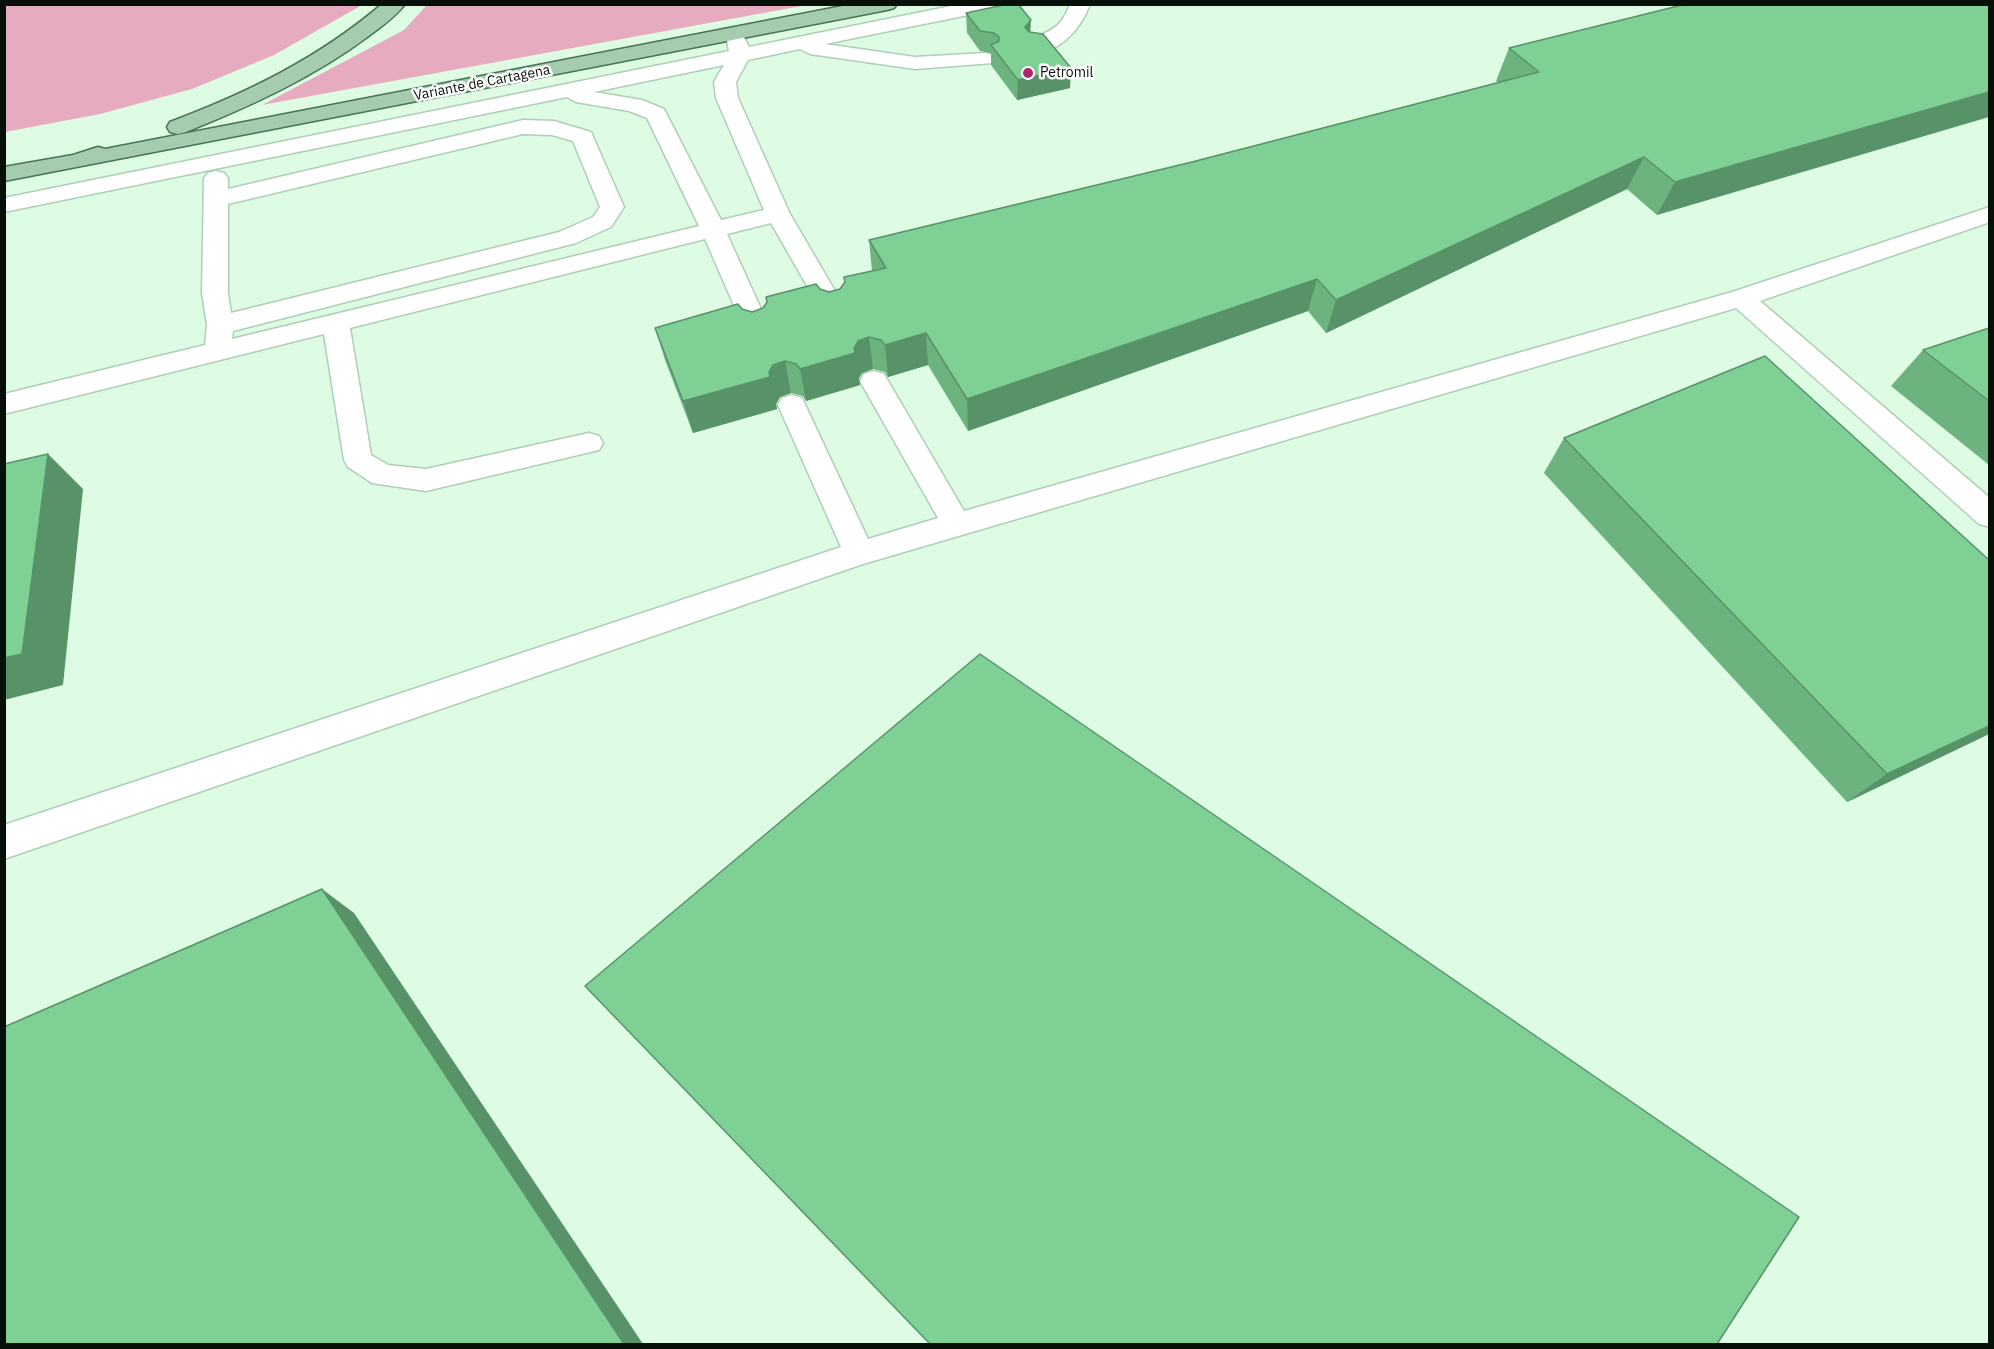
<!DOCTYPE html>
<style>
body{margin:0}
#map{position:relative;width:1994px;height:1349px;overflow:hidden;background:#ddfce3;font-family:"IBM Plex Sans",sans-serif}
canvas{display:block}
.frame{position:absolute;inset:0;border:6px solid #061008;pointer-events:none}
</style>
<div id="map">
<canvas width="1994" height="1349"></canvas>
<div class="frame"></div>
</div>
<script>
const ctx = document.querySelector('canvas').getContext('2d');
ctx.lineJoin = 'round';
function fillPath(path, color) { ctx.fillStyle = color; ctx.fill(path, 'evenodd'); }
function stroke(path, color, width, dash) { ctx.strokeStyle = color; ctx.lineWidth = width; ctx.lineCap = dash ? 'butt' : 'round'; ctx.setLineDash(dash || []); ctx.stroke(path); }
function write(font, color, halo, rows, align = 'center') {
  ctx.font = font + ' "IBM Plex Sans",sans-serif'; ctx.lineWidth = 5; ctx.setLineDash([]); ctx.textBaseline = 'middle'; ctx.strokeStyle = halo; ctx.fillStyle = color; for (const [text, x, y, turn = 0] of rows) {
    ctx.save(); ctx.translate(x, y); ctx.rotate((+turn || 0) * Math.PI / 180); ctx.textAlign = isNaN(turn) ? turn : align; if (halo) ctx.strokeText(text, 0, 0); ctx.fillText(text, 0, 0); ctx.restore();
  }
}
fillPath(new Path2D(`
 M5 4H362V5L274 55 192 89 100 114 5 132Z
 M696 4 807 5 262 105 404 30 427 5Z`), '#e7abc0');
const minor = new Path2D(`
 M961 4H1003L1000 8 993 10 825 44 915 57 986 53 993 55 997 59 993 63 915 69 810 54 800 49 748 60 736 82 738 98 790 214 848 313 844 319 835 322 826 319 771 223 727 234 772 333 768 339 759 342 750 339 746 333 705 239 350 328 371 455 388 465 426 469 589 433 599 436 603 443 599 450 426 491 372 483 348 467 344 460 324 334 4 414V394L205 345 207 325 202 293 204 178 208 173 216 171 224 173 228 178V189L523 120 554 121 591 132 624 207 611 227 576 243 233 331 232 339 699 226 647 118 629 111 576 102 567 97 4 212V198L729 51 727 41 730 37 737 35 744 37 749 47ZM724 65 714 82 716 98 764 210 721 220 664 109 642 100 594 92ZM523 134 552 135 573 141 600 207 593 217 559 232 231 313 228 293V204Z
 M1070 4H1090C1082 27 1057 58 1030 51L1027 47C1040 28 1058 38 1070 4Z
 M1990 207V222L1760 301 1990 498V527L1979 524 1736 308 863 564 4 859V825L841 547 778 405 782 398 792 395 802 398 868 539 938 518 860 381 864 374 874 371 884 374 964 511 1732 292Z`);
const major = new Path2D(`
 M382 4H405C396 16 382 26 370 35 314 77 251 106 186 132L178 134 170 132 167 127 170 122C247 93 319 58 382 4Z
 M853 4H897L894 8 887 10 4 181V167L73 155 98 147 105 149Z`);
stroke(minor, '#afceb6', 3);
stroke(major, '#477452', 3);
fillPath(minor, '#fff');
fillPath(major, '#a6ccaf');
fillPath(new Path2D(`
 M1989 4 1657 215 1627 189 1326 333 1308 311 968 431 928 365 888 377 885 372 873 369 862 373 859 378 860 385 806 401 803 396 791 393 780 397 776 404 777 409 693 433 665 360 655 328 742 309 752 312 820 289 829 292 840 289 845 282 844 277 872 271 869 240 1192 162 1499 83 1496 81 1509 48Z
 M966 13 1031 33 1070 88 1017 100 991 65V53L980 51 967 33Z
 M1989 328V465L1891 386 1923 350Z
 M1564 438 1989 734 1847 802 1544 473Z`), '#6cb37f');
fillPath(new Path2D(`
 M1031 20 1030 40 1025 27Z
 M1071 68 1070 88 1017 100 1018 80Z
 M1989 92V117L1657 215 1675 182Z
 M1644 157 1627 189 1326 333 1336 300Z
 M1317 279 1308 311 968 431 967 399Z
 M926 333 928 365 888 377 885 345Z
 M869 337 873 369 862 373 859 378 860 385 806 401 800 369 854 348 858 341Z
 M785 361 791 393 780 397 776 404 777 409 693 433 683 401 769 372 773 365Z
 M48 454 83 489 63 685 4 700V658Z
 M1989 726V734L1847 802 1887 774Z
 M322 889 354 913 643 1344H624Z`), '#589268');
const building = new Path2D(`
 M1008 4H1018L1031 20 1025 27 1029 32 1043 34 1071 68 1018 80 991 45 999 41V37L994 33 980 31 966 13Z
 M1686 4H1989V92L1675 182 1644 157 1336 300 1317 279 967 399 926 333 885 345 881 340 869 337 858 341 854 348 855 353 800 369 796 364 785 361 773 365 769 372 770 377 683 401 655 328 738 304 742 309 752 312 763 308 767 302 766 297 816 284 820 289 829 292 840 289 845 282 844 277 886 268 869 240 1192 162 1539 72 1509 48Z
 M1989 328V401L1923 350Z
 M1765 356 1989 560V726L1887 774 1564 438Z
 M48 454 22 654 4 658V464Z
 M980 654 1799 1217 1717 1344H930L585 986Z
 M322 889 624 1344H4V1027Z`);
fillPath(building, '#7ed094');
stroke(building, '#589268', 1.5);
for (const [x, y, r, color] of [
 [1028,73,6,"#ae266a"]
]) { const dot = new Path2D(); dot.arc(x, y, r, 0, 2 * Math.PI); ctx.fillStyle = color; ctx.fill(dot); stroke(dot, '#fff', 2); }
write('14px', '#061008', '#fff', [
 ["Petromil",1040,73]
], 'left');
write('14px', '#061008', '#fff', [
 ["Variante de Cartagena",482,83,-11]
]);
</script>
